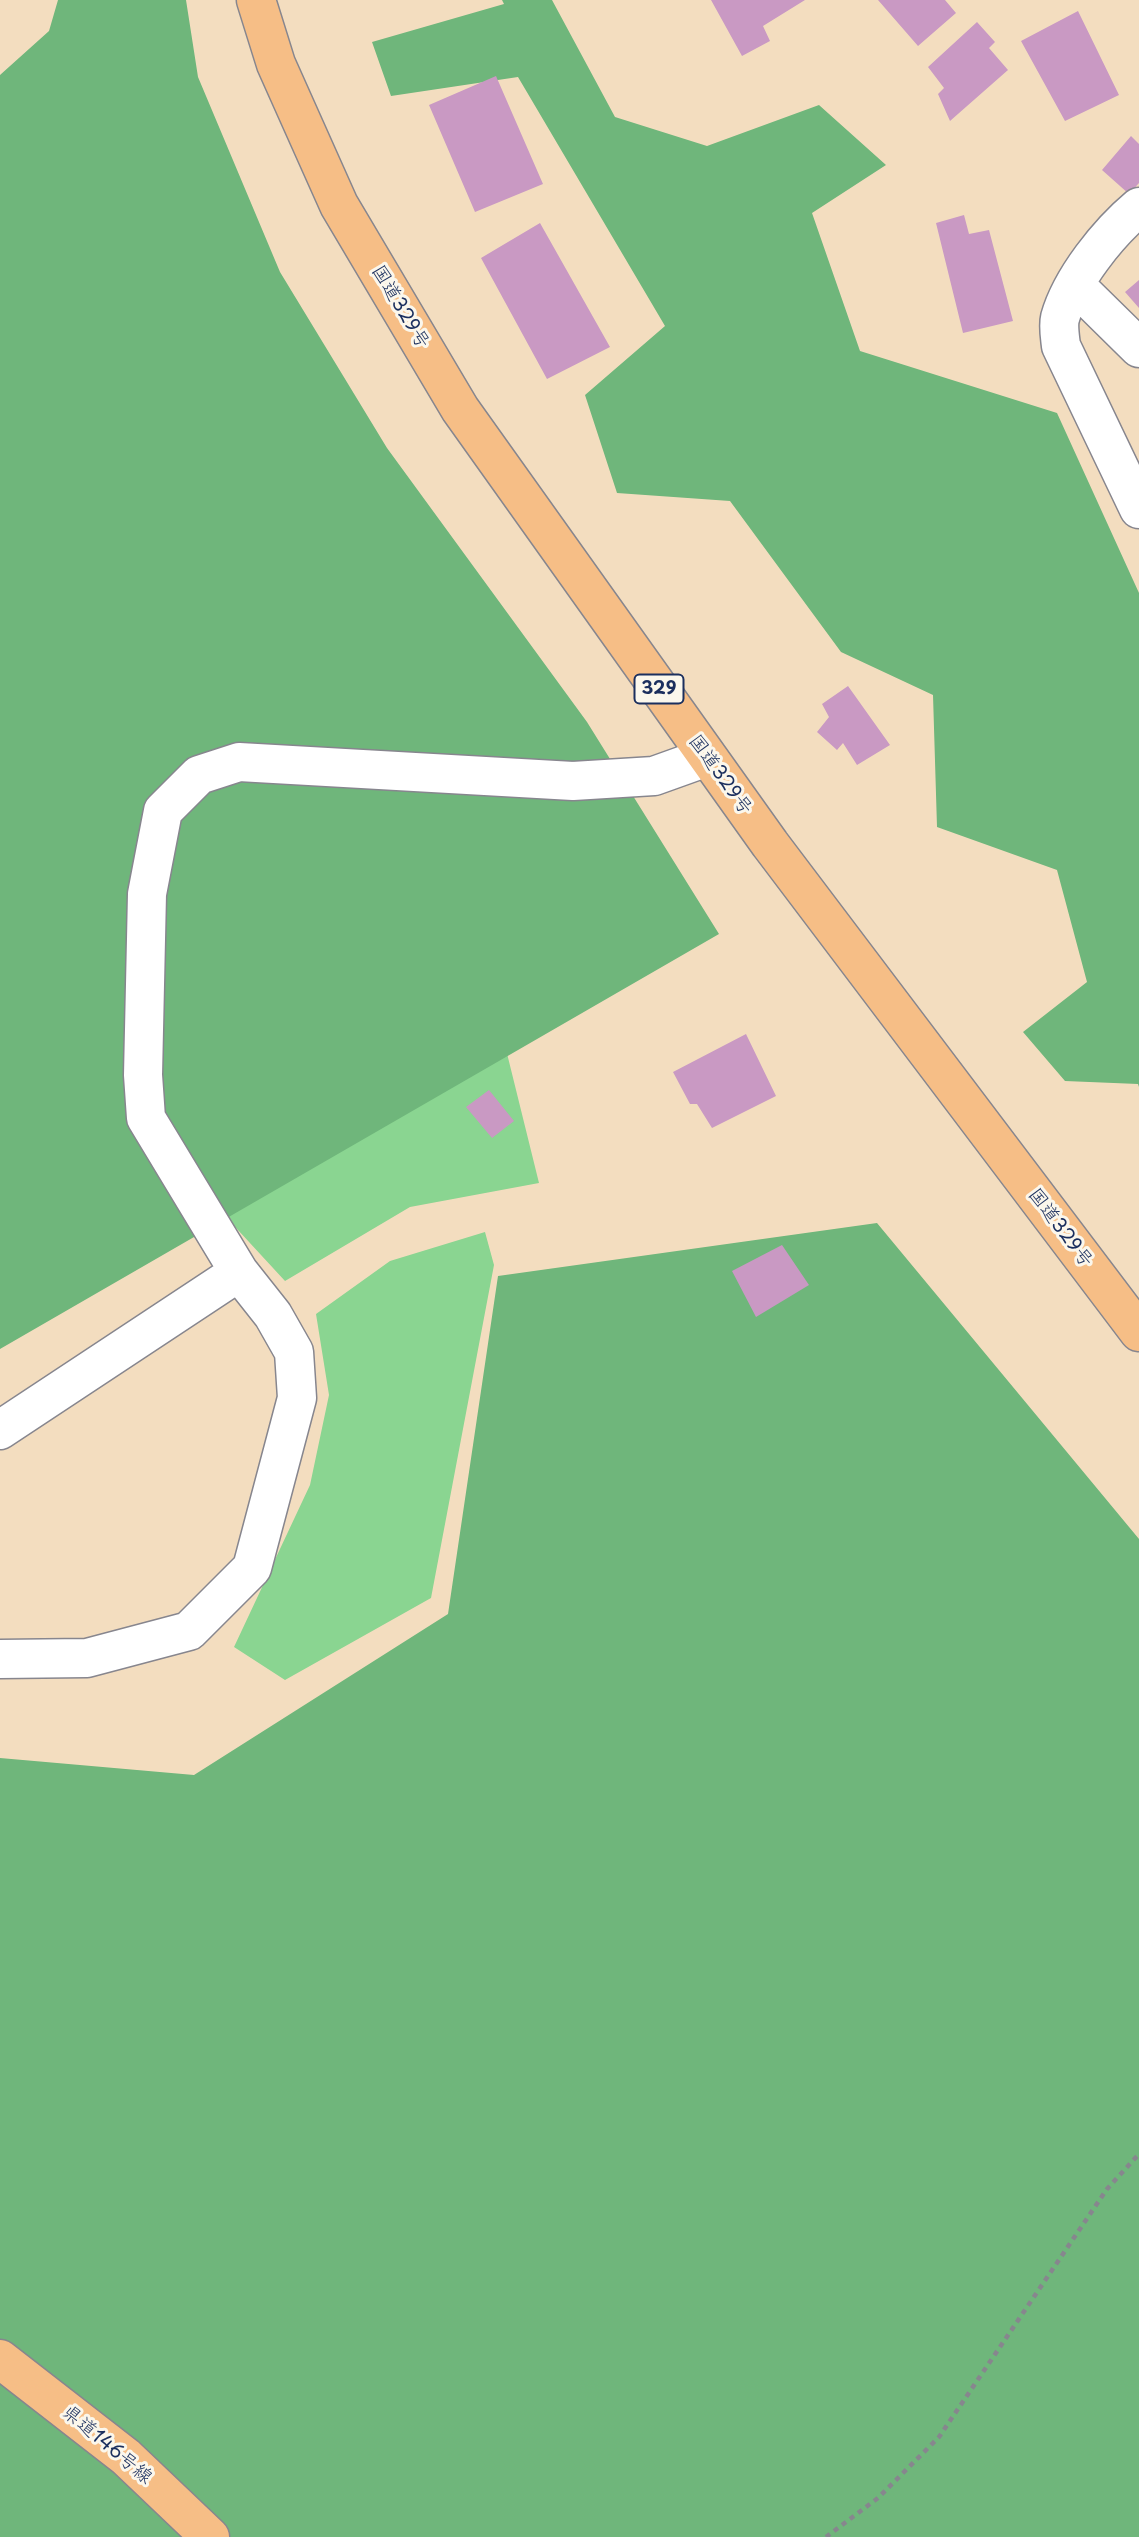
<!DOCTYPE html>
<meta charset="utf-8">
<style>
body{margin:0}
canvas{display:block;background:#f3ddbf}
</style>
<canvas width="1139" height="2537"></canvas>
<script>
const ctx = document.querySelector('canvas').getContext('2d');
ctx.lineJoin = 'round';
function fillPath(path, color) { ctx.fillStyle = color; ctx.fill(path, 'evenodd'); }
function stroke(path, color, width, dash) { ctx.strokeStyle = color; ctx.lineWidth = width; ctx.lineCap = dash ? 'butt' : 'round'; ctx.setLineDash(dash || []); ctx.stroke(path); }
function write(font, color, halo, rows, align = 'center') {
  ctx.font = font + ' "Playpen Sans","Klee One",sans-serif'; ctx.lineWidth = 6; ctx.setLineDash([]); ctx.textBaseline = 'middle'; ctx.strokeStyle = halo; ctx.fillStyle = color; for (const [text, x, y, turn = 0] of rows) {
    ctx.save(); ctx.translate(x, y); ctx.rotate((+turn || 0) * Math.PI / 180); ctx.textAlign = isNaN(turn) ? turn : align; if (halo) ctx.strokeText(text, 0, 0); ctx.fillText(text, 0, 0); ctx.restore();
  }
}
fillPath(new Path2D(`
 M477 932 539 1183 410 1207 285 1281 35 1010Z
 M485 1232 494 1265 431 1598 285 1680 234 1647 310 1485 329 1395 316 1314 390 1261Z`), '#8ad591');
fillPath(new Path2D(`
 M58 0H186L198 77 280 272 387 448 587 722 719 934 0 1349V75L49 31Z
 M502 0H552L615 117 707 146 819 105 886 165 812 213 860 351 1057 413 1139 593V1087L1138 1084 1065 1081 1023 1032 1087 982 1057 870 937 827 933 695 841 652 730 501 617 493 585 395 665 326 518 77 391 96 372 42 504 4Z
 M877 1223 1139 1539V2537H0V1758L194 1775 448 1614 498 1276Z`), '#6fb67b');
fillPath(new Path2D(`
 M711 0H805L763 26 770 41 742 56Z
 M878 0H945L956 13 918 46Z
 M1078 11 1119 95 1065 121 1021 41Z
 M977 22 995 42 989 48 1008 70 950 121 938 94 944 88 928 67Z
 M496 76 543 184 475 212 429 105Z
 M1131 136 1139 144V183L1129 194 1102 170Z
 M964 215 969 234 989 230 1013 321 963 333 936 223Z
 M540 223 610 347 547 379 481 258Z
 M1139 280V308L1125 292Z
 M848 686 890 745 857 765 843 743 837 750 817 732 829 717 822 704Z
 M746 1034 776 1096 712 1128 697 1104H690L673 1072Z
 M489 1090 514 1121 492 1138 466 1107Z
 M782 1245 809 1285 756 1317 732 1271Z`), '#c999c3');
const minor = new Path2D(`
 M1139 207C1108 233 1071 279 1060 318 1058 326 1060 337 1061 346L1139 509
 M1075 285 1139 348
 M0 1430 239 1272
 M0 1659 87 1658 189 1631 252 1568 297 1398 294 1352 273 1315 239 1272 146 1118 143 1075 147 894 163 811 199 775 239 762 573 781 654 776 707 757`);
const major = new Path2D(`
 M0 2359 126 2457 210 2537`);
const highway = new Path2D(`
 M256 0 276 64 339 205 460 409 770 844 1139 1332`);
stroke(minor, '#87868e', 41);
stroke(major, '#87868e', 41);
stroke(highway, '#87868e', 41);
stroke(new Path2D(`
 M826 2537 878 2498 939 2437 1107 2189 1139 2154`), '#87868e', 4.5, [5, 5]);
stroke(minor, '#fff', 38);
stroke(major, '#f6be86', 38);
stroke(highway, '#f6be86', 38);
for (const [x, y, w] of [
 [659,689,49]
]) { const box = new Path2D(); box.roundRect(x - w / 2, y - 14.5, w, 29, 5); ctx.fillStyle = '#fbf7ec'; ctx.fill(box); stroke(box, '#1b2f5e', 2); }
write('bold 18px', '#1b2f5e', null, [
 ["329",659,689]
]);
write('19px', '#1b2f5e', '#fbf7ec', [
 ["国道329号",400,307,59],
 ["国道329号",720,775,54],
 ["国道329号",1060,1228,53],
 ["県道146号線",107,2445,40]
]);
</script>
